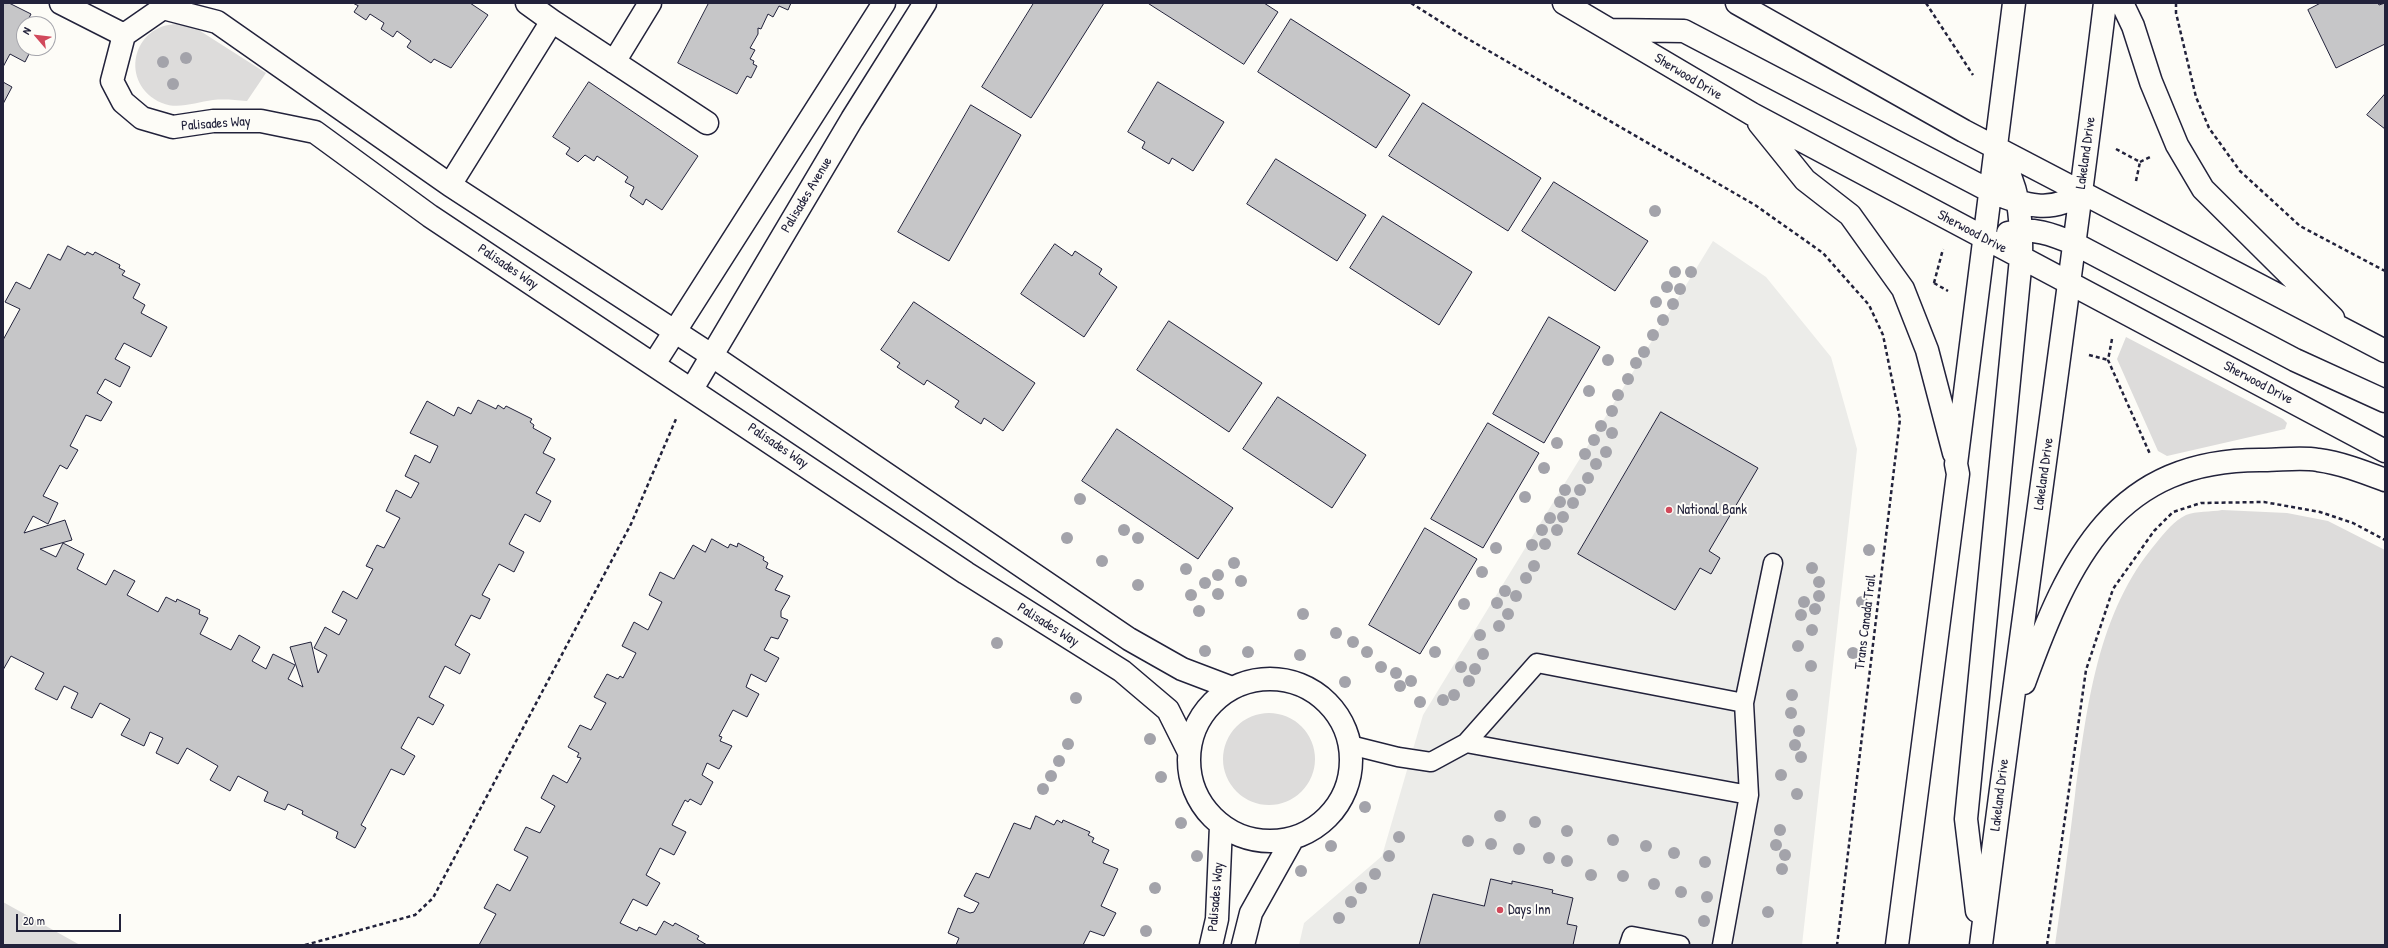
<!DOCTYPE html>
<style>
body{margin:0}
#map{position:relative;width:2388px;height:948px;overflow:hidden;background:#fdfcf7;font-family:"Patrick Hand",sans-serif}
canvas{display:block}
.frame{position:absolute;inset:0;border:4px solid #22223b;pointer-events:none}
.north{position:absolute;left:16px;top:16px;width:40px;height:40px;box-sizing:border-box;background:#fdfcf7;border:1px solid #a5a5ac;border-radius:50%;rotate:298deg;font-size:11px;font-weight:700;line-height:16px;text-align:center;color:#22223b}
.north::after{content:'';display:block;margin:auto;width:14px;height:18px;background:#d1495b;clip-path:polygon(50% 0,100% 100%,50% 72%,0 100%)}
.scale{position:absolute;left:16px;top:914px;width:105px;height:18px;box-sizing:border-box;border:2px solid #22223b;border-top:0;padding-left:5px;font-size:12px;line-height:14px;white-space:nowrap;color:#22223b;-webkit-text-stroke:3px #fdfcf7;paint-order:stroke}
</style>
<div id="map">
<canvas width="2388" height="948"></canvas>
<div class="frame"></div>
<div class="north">N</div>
<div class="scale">20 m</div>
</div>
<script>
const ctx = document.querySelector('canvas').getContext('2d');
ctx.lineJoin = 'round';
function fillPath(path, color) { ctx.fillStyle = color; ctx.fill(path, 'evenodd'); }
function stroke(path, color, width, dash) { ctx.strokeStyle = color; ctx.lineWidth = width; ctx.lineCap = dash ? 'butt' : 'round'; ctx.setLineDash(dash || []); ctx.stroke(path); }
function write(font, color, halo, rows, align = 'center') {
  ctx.font = font + ' "Patrick Hand",sans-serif'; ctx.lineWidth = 4; ctx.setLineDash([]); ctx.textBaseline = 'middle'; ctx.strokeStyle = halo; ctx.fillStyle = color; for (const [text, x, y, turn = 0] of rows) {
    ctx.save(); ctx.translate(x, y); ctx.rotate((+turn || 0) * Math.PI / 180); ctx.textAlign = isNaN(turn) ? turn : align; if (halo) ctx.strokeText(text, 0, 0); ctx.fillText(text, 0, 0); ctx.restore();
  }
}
fillPath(new Path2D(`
 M1713 241 1766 277 1831 357 1857 449 1802 945H1299L1304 923 1382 856 1423 715Z`), '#ecece9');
fillPath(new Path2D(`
 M179 24 194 27 266 73 247 101C235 100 224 99 213 100 196 102 178 110 162 103 118 84 132 23 179 24Z
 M2126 337 2283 419 2287 423 2285 429 2167 456 2158 451 2117 359Z
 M2222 510 2287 513 2328 521 2385 550V945H2055C2062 895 2069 845 2075 795 2087 707 2097 612 2157 542 2165 532 2174 521 2186 515 2196 511 2211 512 2222 510Z
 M1223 759a46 46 0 1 1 92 0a46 46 0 1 1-92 0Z
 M3 902 80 945H3Z`), '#dddcdb');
const building = new Path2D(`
 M3 3H9L31 14 22 32 24 33V48H32L25 62 10 54 3 67Z
 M353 3H470L488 15 451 68 434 59 431 63 407 47 411 41 397 31 393 37 381 29 384 23 370 14 366 20 354 12 358 6Z
 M709 3H791L788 10 779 6 773 17 768 14 761 29 758 28V34L750 48 755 50 750 59 754 61 753 64 757 66 751 78 747 76 737 94 678 63Z
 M1034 3H1104L1031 118 982 87Z
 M1148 3H1264L1278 12 1244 64Z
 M2321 3H2378L2379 5 2385 3V44L2336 68 2308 10Z
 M1291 19 1410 95 1376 148 1258 72Z
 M3 82 12 87 3 104Z
 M589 82 698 156 662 210 646 199 643 205 630 196 634 187 625 182 628 177 597 156 594 161 585 155 578 162 566 154 570 148 553 137Z
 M1158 82 1224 122 1193 171 1172 158 1169 164 1142 148 1145 142 1128 132Z
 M2385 94V129L2367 115Z
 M1423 103 1541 178 1508 231 1389 156Z
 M971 105 1021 135 949 261 898 232Z
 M1276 159 1366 215 1337 261 1247 204Z
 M1554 182 1648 241 1615 291 1522 231Z
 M1383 216 1472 272 1439 325 1350 268Z
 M1055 244 1072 256 1075 251 1102 269 1099 274 1117 287 1084 337 1021 294Z
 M68 246 85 255 87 252 93 255 95 252 120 265 119 268 125 271 122 275 140 284 133 298 145 305 141 313 167 327 151 357 124 343 115 359 130 367 120 387 105 379 97 393 112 402 101 421 86 415 70 446 78 450 67 469 60 465 43 496 58 503 48 524 33 516 24 533 65 520 72 540 40 549 56 557 63 543 84 554 77 569 106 585 114 570 135 581 127 595 158 612 166 597 176 602 177 599 200 610 199 614 208 618 200 634 231 650 239 635 260 647 252 661 266 669 273 654 295 665 288 679 303 687 290 647 311 642 318 673 327 655 314 648 325 627 339 635 347 620 332 612 343 591 357 599 373 569 366 566 377 545 384 548 400 518 386 511 396 490 411 498 419 483 405 476 415 455 430 463 438 446 410 433 427 401 454 416 458 407 471 414 478 400 496 409 498 405 504 409 506 406 532 419 530 422 534 425 533 428 551 438 543 453 555 459 536 493 551 501 540 522 525 514 509 544 524 552 514 572 499 564 482 595 490 599 480 619 471 615 455 645 470 654 460 674 445 666 429 697 444 705 433 725 418 717 401 748 415 756 404 775 391 769 361 825 366 828 355 848 336 838 338 832 302 814 303 811 288 804 285 810 264 801 268 792 238 776 230 791 210 780 218 766 187 748 178 764 156 753 163 738 150 732 144 746 121 735 130 719 100 703 92 718 71 708 78 693 64 686 57 700 35 689 44 673 11 656 3 670V340L20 309 5 302 16 282 30 289 48 254 60 260Z
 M914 302 1035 383 1003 431 984 418 981 424 955 407 959 401 927 380 924 385 897 367 900 363 881 350Z
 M1549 317 1600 347 1544 443 1493 414Z
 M1169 321 1262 383 1229 432 1137 370Z
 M1278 397 1366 455 1332 508 1243 449Z
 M1661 412 1758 468 1709 551 1720 558 1711 574 1700 568 1675 610 1578 554Z
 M1488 423 1539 453 1483 548 1431 519Z
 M1117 429 1233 508 1198 559 1082 481Z
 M1425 528 1477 559 1420 654 1369 625Z
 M712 539 728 548 730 544 737 547 738 543 764 557 763 560 768 563 766 568 783 576 775 590 790 596 781 611V617L788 620 778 639 771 637 764 650 779 658 766 682 751 674 746 687 759 694 747 717 733 710 719 736 722 737 720 741 732 746 719 769 707 763 702 775 713 782 701 805 690 799 688 802 685 800 672 825 686 832 674 855 660 848 646 875 660 883 647 906 633 899 620 923 637 931 639 927 656 935 664 921 673 926 675 923 699 936 697 939 707 945H479L496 914 484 908 497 884 510 891 528 857 514 850 526 827 540 833 555 806 541 798 553 775 567 783 581 758 577 757 579 753 568 747 580 725 591 730 606 703 594 697 607 674 618 679 620 676 623 678 636 653 622 646 634 622 648 630 662 602 649 595 660 572 674 579 693 545 705 552Z
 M1036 816 1054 825 1057 820 1062 823 1063 820 1090 832 1088 835 1094 838 1092 842 1109 850 1103 863 1118 869 1101 906 1116 913 1104 936 1090 931 1083 945H956L959 938 948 933 958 908 970 913 974 912 979 903 964 896 976 873 989 878 1014 823 1030 829Z
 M1491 879 1512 884V881L1553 890 1552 893 1573 898 1567 924 1577 926 1573 945H1419L1433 894 1484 906Z`);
fillPath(building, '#c6c6c8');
stroke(building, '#22223b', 1);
const service = new Path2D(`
 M1744 703 1773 563
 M1466 743 1749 795 1722 945
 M1350 745 1398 757 1431 762 1466 743 1537 663 1744 703 1749 795
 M1629 945 1632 936 1680 945`);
const minor = new Path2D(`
 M61 3 124 35
 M552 21 707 123
 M614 62 650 3
 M450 185 552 21 527 3
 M654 364 884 3
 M692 389 852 119 925 3
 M1189 760a81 81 0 1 1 162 0a81 81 0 1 1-162 0Z
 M1189 752 1168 710 1122 671 966 573 430 216 315 132 261 121H213L173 127 142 118 123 102 112 81 124 35 163 8 217 22 450 185 711 355 1129 639 1182 669 1232 688
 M1211 945 1217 919 1221 826
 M1243 945 1251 913 1293 838`);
const secondary = new Path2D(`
 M1564 3 1752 114 2385 451
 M1737 3 1964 131 2385 351
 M2122 3 2133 26 2151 82 2177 145 2203 189 2333 318
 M1610 30 1684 31 1992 192C2023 205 2053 215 2081 192
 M1759 123 1805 180 1850 215 1903 289 1927 350 1954 453
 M2008 233C2031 226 2054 235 2075 244L2295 360 2385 401
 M2024 683C2069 559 2115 458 2264 460 2282 460 2301 457 2318 460 2341 463 2364 472 2385 480
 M1977 911 1966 819 2021 258C2022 214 2019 188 1997 148
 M1897 945 1958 474 1956 464 2014 3
 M1981 945C2020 631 2067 317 2105 3`);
stroke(service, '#22223b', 21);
stroke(minor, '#22223b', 25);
stroke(secondary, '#22223b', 25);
stroke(new Path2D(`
 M1411 3 1463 36 1755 205 1823 253 1869 305 1883 335 1900 419 1837 945
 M1926 3 1973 75
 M2176 3V13L2196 97 2209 128 2240 171 2300 226 2385 271
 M2116 149 2140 162
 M2140 162 2150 157
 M2136 181 2140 162
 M1934 283 1943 249
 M1934 283 1948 291
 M2112 339 2108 360 2150 454
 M2089 355 2108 360
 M305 945 415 915 433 898 631 524 676 419
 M2047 945 2086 670 2113 589 2154 531 2173 512 2201 503 2264 502 2320 512 2353 523 2385 540`), '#22223b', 2.5, [4, 3]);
stroke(service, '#fdfcf7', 18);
stroke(minor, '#fdfcf7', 22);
stroke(secondary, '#fdfcf7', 22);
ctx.fillStyle = '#a3a3aa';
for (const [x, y] of [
 [186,58],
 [163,62],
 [173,84],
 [1655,211],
 [1675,272],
 [1691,272],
 [1667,287],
 [1680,289],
 [1656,302],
 [1673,304],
 [1663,320],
 [1653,335],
 [1644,352],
 [1608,360],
 [1636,363],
 [1628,379],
 [1589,391],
 [1618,395],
 [1612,411],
 [1601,426],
 [1612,433],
 [1594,440],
 [1557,443],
 [1606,452],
 [1585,454],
 [1596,464],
 [1544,468],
 [1588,478],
 [1565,490],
 [1580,490],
 [1525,497],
 [1080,499],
 [1560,502],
 [1573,503],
 [1563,517],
 [1550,518],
 [1124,530],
 [1542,530],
 [1557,530],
 [1067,538],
 [1138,538],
 [1545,544],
 [1532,545],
 [1496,548],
 [1869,550],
 [1102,561],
 [1234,563],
 [1534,566],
 [1812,568],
 [1186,569],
 [1482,572],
 [1218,575],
 [1526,578],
 [1241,581],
 [1819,582],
 [1205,583],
 [1138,585],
 [1505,591],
 [1218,594],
 [1191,595],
 [1516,596],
 [1819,596],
 [1804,602],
 [1862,602],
 [1497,603],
 [1464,604],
 [1815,609],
 [1199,611],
 [1303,614],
 [1508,614],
 [1801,615],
 [1499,626],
 [1812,630],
 [1336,633],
 [1480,635],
 [1353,642],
 [997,643],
 [1798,646],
 [1205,651],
 [1248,652],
 [1367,652],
 [1435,652],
 [1853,653],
 [1483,654],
 [1300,655],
 [1811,666],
 [1381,667],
 [1461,667],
 [1475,669],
 [1396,673],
 [1411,681],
 [1469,681],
 [1345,682],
 [1400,686],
 [1454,695],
 [1792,695],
 [1076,698],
 [1443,700],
 [1420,702],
 [1791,713],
 [1799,731],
 [1150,739],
 [1068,744],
 [1795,745],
 [1801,757],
 [1059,761],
 [1781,775],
 [1051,776],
 [1161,777],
 [1043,789],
 [1797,794],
 [1365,807],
 [1500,816],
 [1535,822],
 [1181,823],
 [1780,830],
 [1567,831],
 [1399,837],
 [1613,840],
 [1468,841],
 [1491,844],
 [1776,845],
 [1331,846],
 [1646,846],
 [1519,849],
 [1674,853],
 [1785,855],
 [1197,856],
 [1389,856],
 [1549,858],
 [1567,861],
 [1705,862],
 [1782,869],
 [1301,871],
 [1375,874],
 [1591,875],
 [1623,876],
 [1654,884],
 [1155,888],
 [1361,888],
 [1681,892],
 [1707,897],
 [1351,902],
 [1768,912],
 [1339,918],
 [1704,921],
 [1146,931]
]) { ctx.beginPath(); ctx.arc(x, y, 6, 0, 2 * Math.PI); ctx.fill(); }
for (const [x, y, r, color] of [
 [1669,510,4,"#d1495b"],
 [1500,910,4,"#d1495b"]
]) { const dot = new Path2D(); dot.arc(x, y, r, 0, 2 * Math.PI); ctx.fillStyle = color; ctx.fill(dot); stroke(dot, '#fdfcf7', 1.5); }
write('14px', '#22223b', '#fdfcf7', [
 ["Sherwood Drive",1688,77,31],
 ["Palisades Way",216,124,-4],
 ["Lakeland Drive",2086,153,-82],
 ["Palisades Avenue",807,195,-59],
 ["Sherwood Drive",1972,232,28],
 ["Palisades Way",508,267,34],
 ["Sherwood Drive",2258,383,28],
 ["Palisades Way",778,446,34],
 ["Lakeland Drive",2044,474,-82],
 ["Trans Canada Trail",1866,622,-83],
 ["Palisades Way",1048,625,32],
 ["Lakeland Drive",2000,795,-83],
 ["Palisades Way",1216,897,-85]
]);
write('14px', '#22223b', '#fdfcf7', [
 ["National Bank",1677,510],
 ["Days Inn",1508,910]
], 'left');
</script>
